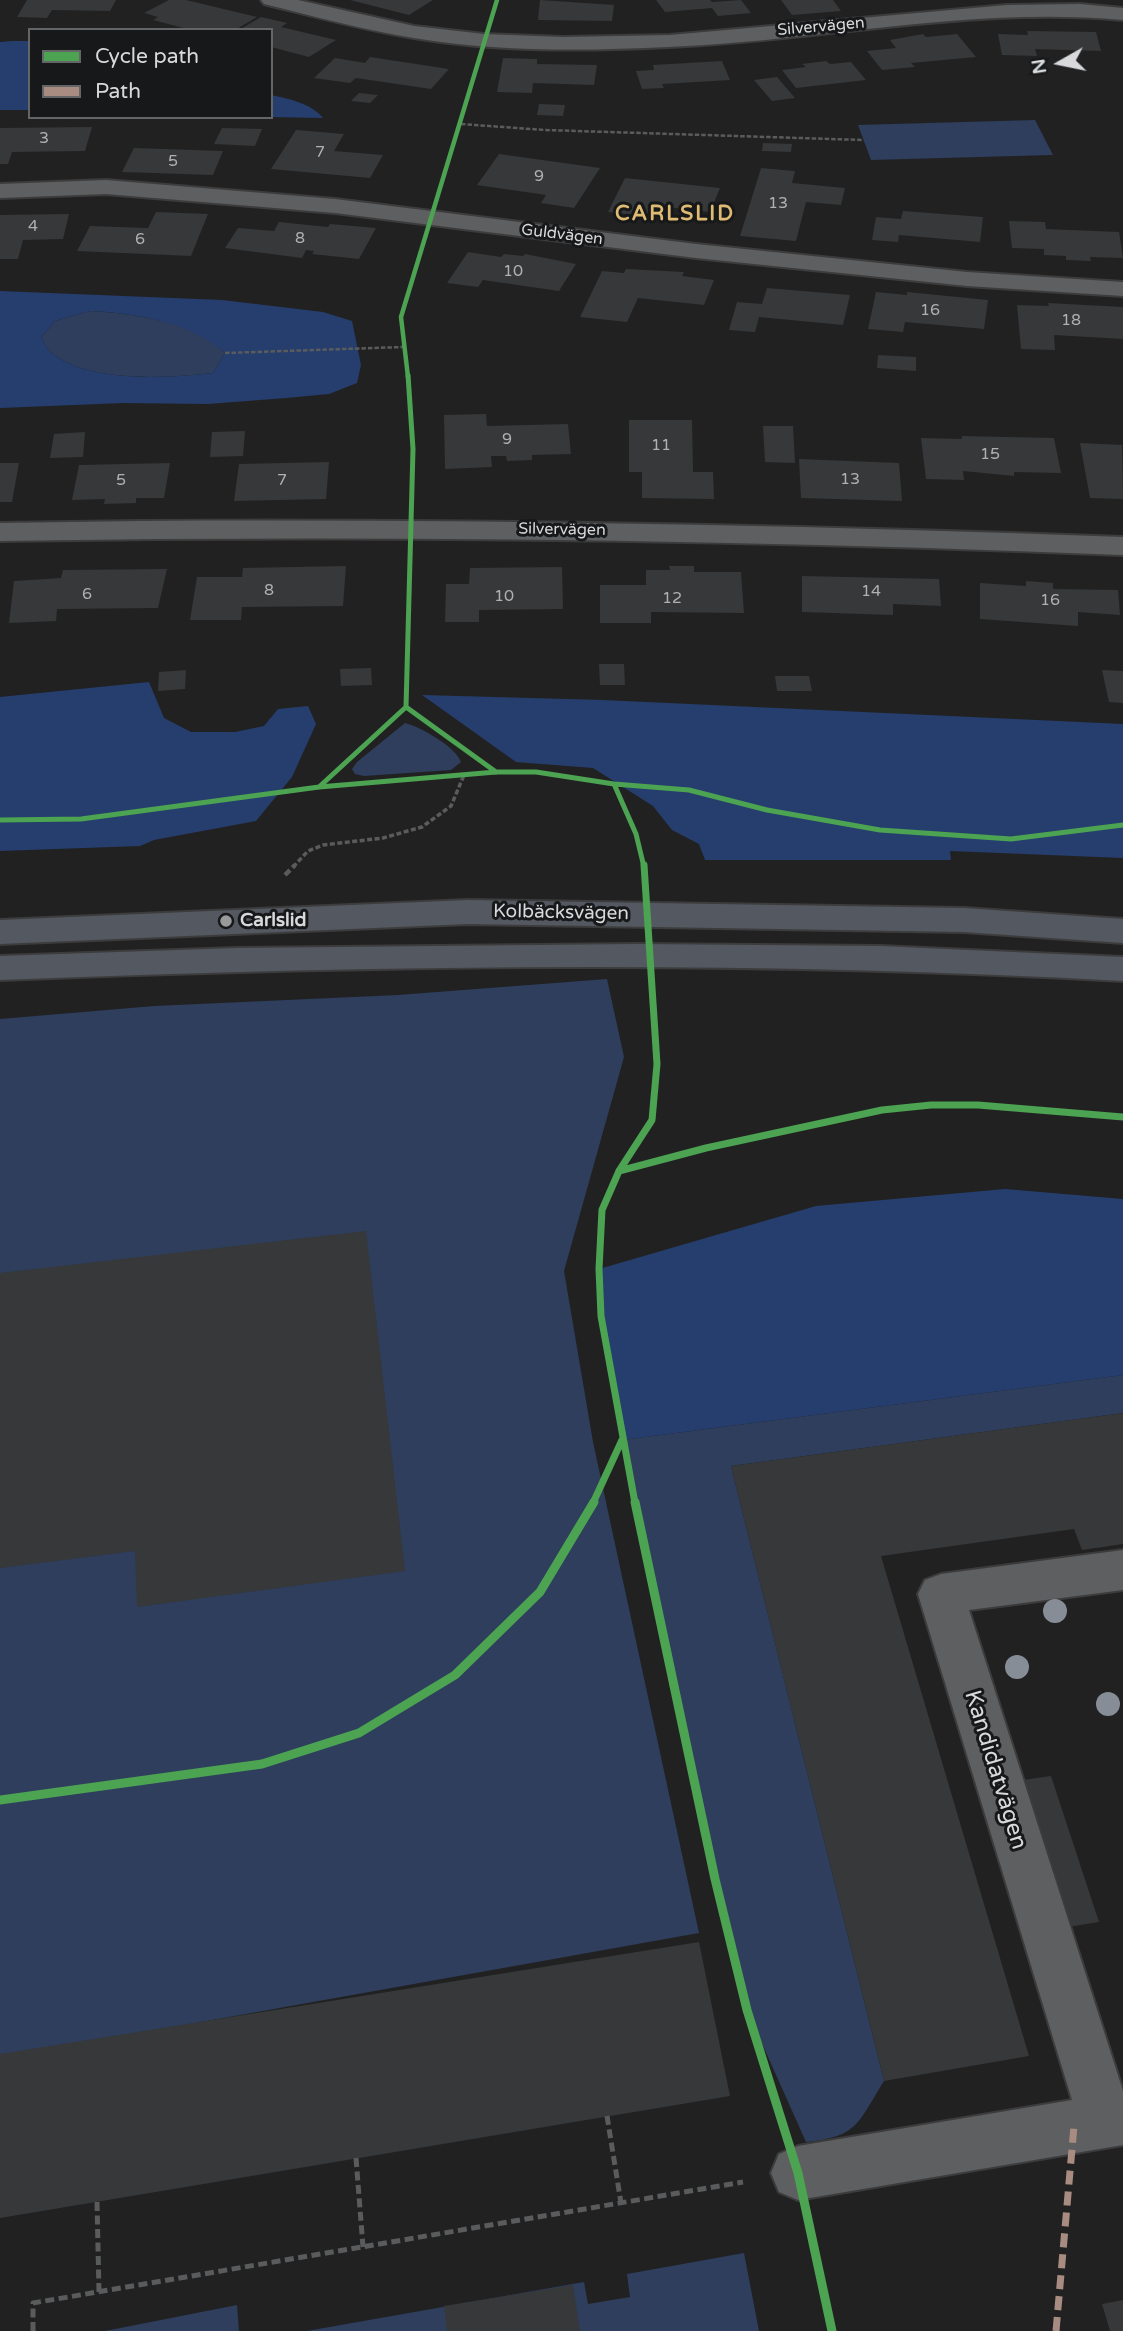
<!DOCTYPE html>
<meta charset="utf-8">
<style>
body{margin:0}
#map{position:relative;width:1123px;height:2331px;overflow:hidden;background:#212122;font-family:"Varela Round",sans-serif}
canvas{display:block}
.legend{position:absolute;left:28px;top:28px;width:245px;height:91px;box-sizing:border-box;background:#17181a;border:2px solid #646567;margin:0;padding:9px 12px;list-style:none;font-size:21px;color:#d8d9db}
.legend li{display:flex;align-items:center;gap:14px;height:35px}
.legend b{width:35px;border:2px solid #646567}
.north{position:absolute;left:1025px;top:28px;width:70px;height:70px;-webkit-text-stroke:5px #17181a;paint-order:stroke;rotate:261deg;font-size:19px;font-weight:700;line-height:28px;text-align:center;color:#d8d9db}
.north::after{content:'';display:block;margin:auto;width:24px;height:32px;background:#d8d9db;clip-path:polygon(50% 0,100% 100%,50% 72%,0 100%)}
</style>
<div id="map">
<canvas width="1123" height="2331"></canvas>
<ul class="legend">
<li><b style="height:9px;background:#4ca352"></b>Cycle path</li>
<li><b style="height:9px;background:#a88b81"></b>Path</li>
</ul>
<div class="north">N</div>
</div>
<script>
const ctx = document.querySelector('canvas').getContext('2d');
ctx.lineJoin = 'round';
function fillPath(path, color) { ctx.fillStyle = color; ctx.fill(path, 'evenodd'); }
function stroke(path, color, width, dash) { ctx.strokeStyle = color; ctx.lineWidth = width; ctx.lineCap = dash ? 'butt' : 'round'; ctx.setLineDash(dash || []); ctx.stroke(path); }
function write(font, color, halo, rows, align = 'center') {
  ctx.font = font + ' "Varela Round",sans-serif'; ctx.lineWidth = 6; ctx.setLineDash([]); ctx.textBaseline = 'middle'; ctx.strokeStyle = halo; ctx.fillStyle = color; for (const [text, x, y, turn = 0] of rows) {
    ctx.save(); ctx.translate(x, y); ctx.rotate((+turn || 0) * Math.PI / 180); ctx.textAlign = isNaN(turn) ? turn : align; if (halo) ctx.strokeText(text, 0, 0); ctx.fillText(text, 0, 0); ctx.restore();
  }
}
fillPath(new Path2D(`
 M1035 120 1053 155 871 160 858 125Z
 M90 311C127 313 170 319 203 336 211 339 218 347 225 353L213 373C167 378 94 383 54 355 48 351 45 343 41 338L55 321Z
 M405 723C421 727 456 747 461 762L451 770 364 776 355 774 352 769 357 762Z
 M607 979 624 1057 564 1271 593 1442 699 1933 0 2058V1019L154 1006 398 995Z
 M1123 1375V1413L731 1466 884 2081C858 2122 859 2137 806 2142L747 2010 715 1879 622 1440Z
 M744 2253 759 2331H307L584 2282 588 2304 630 2297 627 2274Z
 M237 2305 239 2331H105Z`), '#2e3e5c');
fillPath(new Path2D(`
 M12 41H30V110H0V42Z
 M271 95C289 99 311 103 323 118L271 117Z
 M0 291 222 300 323 312 352 321 361 365 357 383 329 394 286 398 208 404 123 403 0 408ZM90 311C135 313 191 322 225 353L213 373C167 378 94 383 54 355 48 351 45 343 41 338L55 321Z
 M149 682 164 718 191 732H235L264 726 278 709 308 706 316 724 292 777 256 821 154 840 140 846 0 851V697Z
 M422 695 603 700 1123 724V858L950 851 951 860H705L699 844 672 830 653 806 593 768 516 762Z
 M1005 1189 1123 1199V1375L622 1440 601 1316 599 1269 816 1206Z`), '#263e6d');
fillPath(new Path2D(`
 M27 0H116L110 11 52 10 47 18 17 17Z
 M169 0H186L257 17 235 30H191L153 20 158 17 144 13Z
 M350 0H433L409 15Z
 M540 0 614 5 612 21 538 20Z
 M656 0H710L712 2 741 0 751 13 718 16 712 8 665 12Z
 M781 0H833L841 11 792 15Z
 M261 17 287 23 281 27 336 40 309 57 271 47V30H239Z
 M1027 31 1096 32 1101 51 1035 49 1037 56 1002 55 998 34 1028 35Z
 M923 34 926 37 957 34 976 57 911 63 915 67 882 70 867 51 896 48 890 40Z
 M370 57 449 69 431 89 356 78 350 83 314 78 335 58 365 63Z
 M503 58 537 59V64L597 65 594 85 533 83 532 93 497 92Z
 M722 61 730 80 662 84 664 88 642 89 636 71 654 70 653 65Z
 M826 61 830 64 851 62 866 80 796 88 782 70 806 67 802 64Z
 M777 77 795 98 772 101 754 80Z
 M359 93 378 95 370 103 351 101Z
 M539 104 565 105 563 116 537 115Z
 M92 127 85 151 12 152 8 164H0V128Z
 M222 128 262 129 255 146 214 144Z
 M296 130 344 134 334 151 383 155 370 178 271 169Z
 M763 143 792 144 791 152 762 151Z
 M134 148 223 151 213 175 122 172Z
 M499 154 600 168 574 208 541 203 546 195 477 185Z
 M761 168 795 171 792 183 845 188 841 205 806 202 796 241 740 236Z
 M625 178 720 188 710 212 666 207 661 218 608 212Z
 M903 211 983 217 980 242 899 235 898 242 872 240 876 217 901 219Z
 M156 212 208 214 191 256 77 251 90 226 148 228Z
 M69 214 63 239 23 240 18 259H0V215Z
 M1009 221 1045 222 1046 229 1119 232 1123 258 1090 257 1091 261 1066 260V256L1044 255V249L1012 248Z
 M279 222 328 227 330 224 376 228 359 259 312 254 314 251 306 250 302 258 225 248 238 228 274 231Z
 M468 252 501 257 504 254 523 256 525 254 576 264 559 291 483 280 478 287 447 283Z
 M626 269 684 272 682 276 714 280 704 305 638 298 627 322 580 317 602 271 624 273Z
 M767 288 850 295 843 325 759 317 755 332 729 330 737 302 762 304Z
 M876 292 907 295V292L988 300 984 329 905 322 903 332 868 329Z
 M1048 303 1123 307V339L1054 335 1055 350 1021 349 1017 305 1049 306Z
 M878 355 916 357V371L877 368Z
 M486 414 487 426 568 424 571 454 532 455V460L507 461 506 456H491L492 467 445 469 444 415Z
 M629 420H692L693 472H713L714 499 642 498V472H629Z
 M763 426H793L795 463 765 462Z
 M245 431 243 456 210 457 212 432Z
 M85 432 83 457 50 458 54 434Z
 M962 436 1054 438 1061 473 1014 472V476L963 471 964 480 926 479 921 438 962 439Z
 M1080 443 1122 445 1123 499 1090 498Z
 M799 459 899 463 902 501 801 498Z
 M329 462 326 499 234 501 239 464Z
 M0 463H19L12 502H0Z
 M170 463 164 498H136V503L104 504 105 499 72 500 79 465Z
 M346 566 343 606 242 607 241 620H190L197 577H242L243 568Z
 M669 566H694V572H741L744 613 651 612V623H600V585H646V570H670Z
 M562 567 563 609 479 610V622H445L446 584H469L470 568Z
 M167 569 158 608 57 609 56 621 9 623 14 581 61 578 63 570Z
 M802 576 939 579 941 606 893 604V615L802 612Z
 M1026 581 1053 583V589L1118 590 1120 615 1078 612V626L980 619V583L1026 586Z
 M599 664H624L625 685H600Z
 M371 668 372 685 341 686 340 669Z
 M186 670 185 689 158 691 159 672Z
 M1102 670 1123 671V703L1109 702Z
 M775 676H809L812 691H777Z
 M366 1231 405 1571 137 1607 135 1551 0 1568V1273Z
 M1123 1413V1544L1082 1550 1074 1529 881 1556 1029 2056 884 2081 731 1466Z
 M1051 1776 1099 1922 1062 1928 1016 1781Z
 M699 1942 730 2096 0 2218V2054Z
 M573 2285 580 2331H447L444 2306Z
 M1123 2300V2331H1110L1102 2304Z`), '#363839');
const minor = new Path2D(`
 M261 0H298L414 26 484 34 563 37 670 35 1007 5 1080 4 1123 8V20C971 6 820 41 668 47 584 51 497 52 414 38 364 30 313 16 264 4Z
 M106 180 335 199 696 244 967 272 1123 282V296L967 286 696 258 335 213 106 194 0 198V184Z
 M141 521C468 519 796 525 1123 537V555C749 540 375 535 0 541V523Z
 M1123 1550V1590L969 1610 1123 2091V2145L798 2200 779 2192 771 2173 779 2154 798 2146 1072 2100 918 1594 925 1580 941 1574Z`);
const highway = new Path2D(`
 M468 900 964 908 1123 919V943L964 932 468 924 0 944V920Z
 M636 944 880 946 1123 957V981C750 960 374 965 0 980V956L237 948Z`);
stroke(minor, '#3c3c3d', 4);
stroke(highway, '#3c3c3d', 4);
stroke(new Path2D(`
 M461 124 545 130 863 140
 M225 353 404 347`), '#5a5b5c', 2.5, [4.5, 2]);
stroke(new Path2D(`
 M293 867 308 851 323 845 383 838 422 827 451 806 464 775`), '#5a5b5c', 3.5, [5, 2.5]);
stroke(new Path2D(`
 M285 875 295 865`), '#5a5b5c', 4.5, [7, 3.5]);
stroke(new Path2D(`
 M607 2116 621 2203
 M356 2158 363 2247
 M97 2202 99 2292
 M33 2331V2303L743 2182`), '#5a5b5c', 5, [9, 4.5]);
fillPath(minor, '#5e5f60');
fillPath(highway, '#545861');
stroke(new Path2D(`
 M1056 2331 1074 2126`), '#a88b81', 7, [14, 7]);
stroke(new Path2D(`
 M408 377 401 317 497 0`), '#4ca352', 4.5);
stroke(new Path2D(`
 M408 375 413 449 406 707 496 772
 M614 784 636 834 644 867
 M319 787 406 707
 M0 820 81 819 319 787 496 772H536L614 784 689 790 767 810 880 830 1011 839 1123 825`), '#4ca352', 5);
stroke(new Path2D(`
 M619 1171 706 1148 882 1110 931 1105H978L1123 1117
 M593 1503 622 1440
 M635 1503 601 1316 599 1269 602 1210 619 1171 652 1120 657 1064 644 865`), '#4ca352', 7);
stroke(new Path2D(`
 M635 1502 715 1879 747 2010 798 2173 832 2331
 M0 1800 262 1764 359 1733 455 1675 540 1592 594 1502`), '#4ca352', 9);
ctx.fillStyle = '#878d97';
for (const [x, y] of [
 [1055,1611],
 [1017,1667],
 [1108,1704]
]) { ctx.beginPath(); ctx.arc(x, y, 12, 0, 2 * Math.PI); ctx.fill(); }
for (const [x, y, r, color] of [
 [226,921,7,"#98999a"]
]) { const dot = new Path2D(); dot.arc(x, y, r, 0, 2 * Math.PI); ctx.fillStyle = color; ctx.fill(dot); stroke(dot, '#17181a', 2.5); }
write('16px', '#d8d9db', '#17181a', [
 ["Silvervägen",821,27,-5],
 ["Guldvägen",562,235,7],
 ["Silvervägen",562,530,1]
]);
write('16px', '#b0b1b2', null, [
 ["3",44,139],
 ["7",320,153],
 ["5",173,162],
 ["9",539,177],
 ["13",778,204],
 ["4",33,227],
 ["8",300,239],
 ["6",140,240],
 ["10",513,272],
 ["16",930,311],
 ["18",1071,321],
 ["9",507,440],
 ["11",661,446],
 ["15",990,455],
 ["13",850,480],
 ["5",121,481],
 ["7",282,481],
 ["8",269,591],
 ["14",871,592],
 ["6",87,595],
 ["10",504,597],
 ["12",672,599],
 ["16",1050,601]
]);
write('19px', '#d8d9db', '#17181a', [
 ["Kolbäcksvägen",561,913,1]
]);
write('bold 19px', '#d8d9db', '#17181a', [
 ["Carlslid",240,921]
], 'left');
ctx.letterSpacing = '2px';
write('bold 21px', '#dfba72', '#17181a', [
 ["CARLSLID",675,214]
]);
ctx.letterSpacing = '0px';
write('23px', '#d8d9db', '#17181a', [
 ["Kandidatvägen",995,1770,73]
]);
</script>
